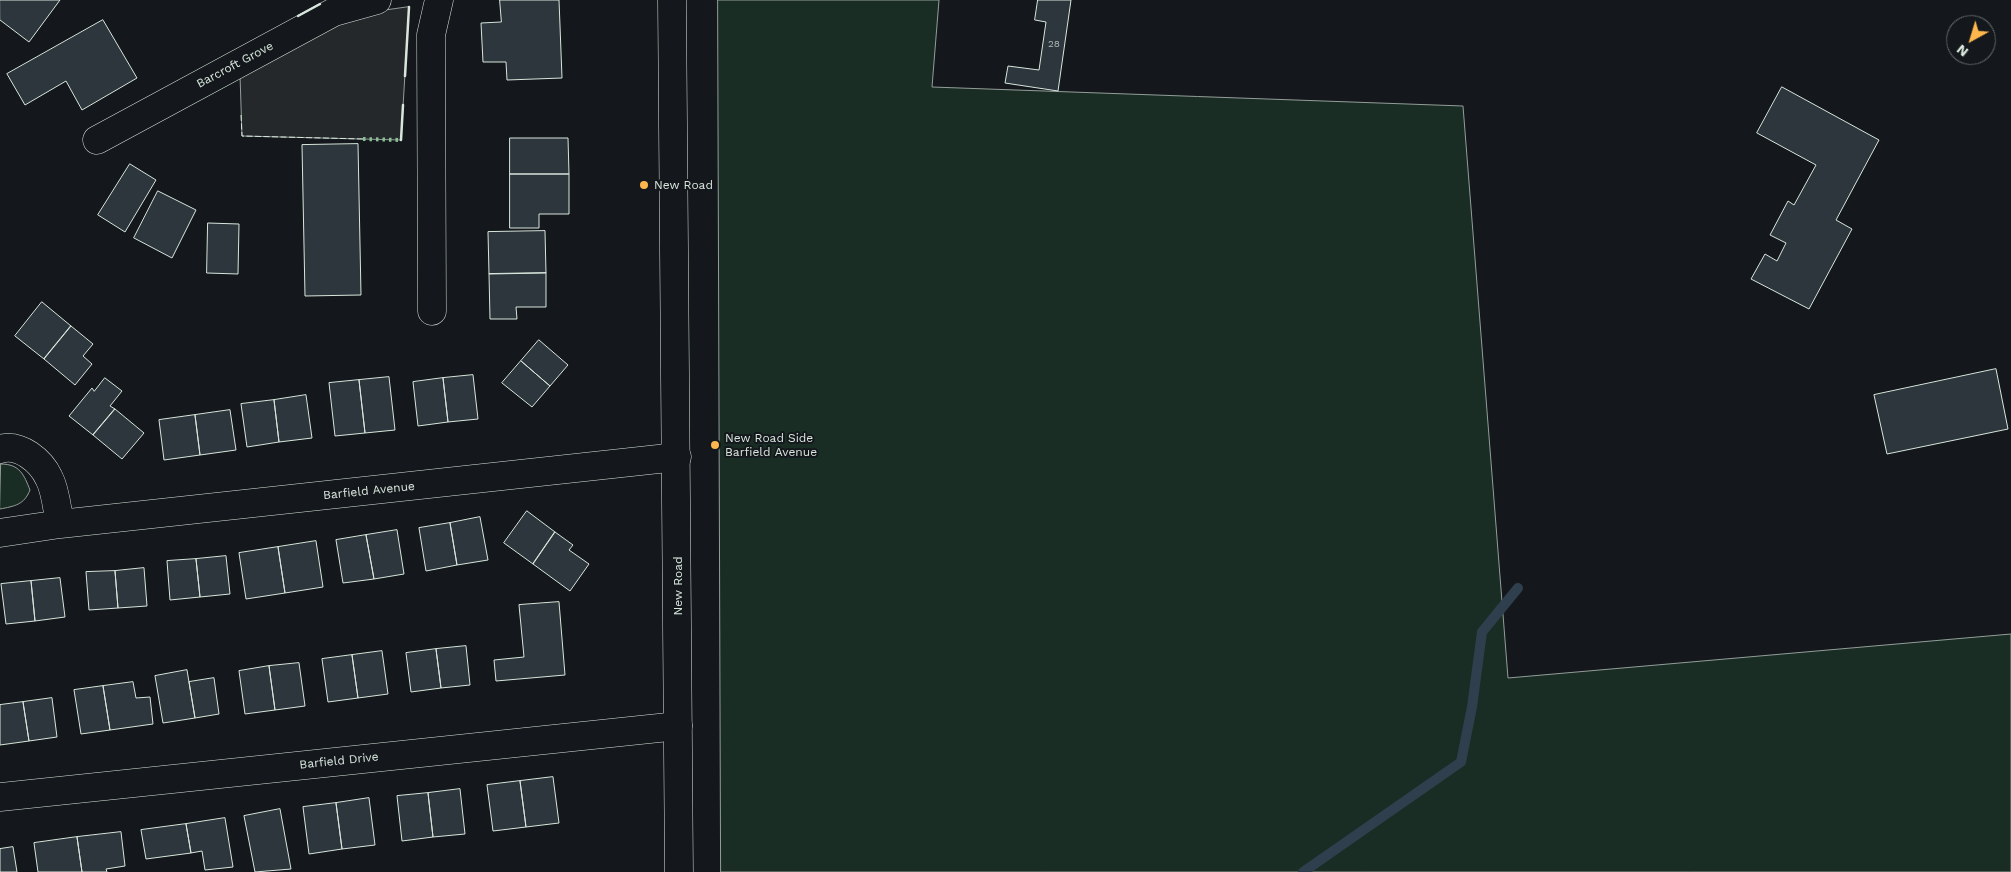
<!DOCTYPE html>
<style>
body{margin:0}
#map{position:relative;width:2011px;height:872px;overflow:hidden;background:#14181c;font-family:"Work Sans",sans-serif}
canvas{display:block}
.north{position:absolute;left:1946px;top:15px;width:50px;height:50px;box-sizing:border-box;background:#14181c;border:1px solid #626a69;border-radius:50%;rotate:219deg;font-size:14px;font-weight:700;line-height:20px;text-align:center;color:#d8e6dc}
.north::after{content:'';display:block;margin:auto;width:18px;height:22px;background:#ffb74d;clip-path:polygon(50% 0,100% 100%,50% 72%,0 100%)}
</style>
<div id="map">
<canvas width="2011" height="872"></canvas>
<div class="north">N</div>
</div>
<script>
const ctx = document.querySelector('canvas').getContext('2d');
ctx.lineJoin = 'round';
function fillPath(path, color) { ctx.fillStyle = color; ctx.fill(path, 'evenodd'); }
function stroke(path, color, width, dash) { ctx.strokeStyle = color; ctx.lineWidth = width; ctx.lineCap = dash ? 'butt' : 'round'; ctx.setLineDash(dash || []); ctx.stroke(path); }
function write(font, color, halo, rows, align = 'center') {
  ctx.font = font + ' "Work Sans",sans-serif'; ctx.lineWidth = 4; ctx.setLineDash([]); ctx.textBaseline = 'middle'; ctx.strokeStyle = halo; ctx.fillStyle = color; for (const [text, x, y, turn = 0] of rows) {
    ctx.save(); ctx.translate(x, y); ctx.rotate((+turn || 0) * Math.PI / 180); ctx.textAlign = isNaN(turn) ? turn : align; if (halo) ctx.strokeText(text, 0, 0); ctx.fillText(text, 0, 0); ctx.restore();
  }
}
const green = new Path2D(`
 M718 0H939L932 87 1463 106 1508 678 2011 634V872H721Z
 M1 464C20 464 24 475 30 490 24 505 15 506 0 509Z`);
fillPath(green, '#1a2d24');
stroke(green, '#939e99', 1);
const parking = new Path2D(`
 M409 7 401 140 242 136 240 75 358 14Z`);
fillPath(parking, '#24282b');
stroke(parking, '#939e99', 1);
stroke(new Path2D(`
 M1303 872 1461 762 1472 707 1482 632 1518 588`), '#2f3f4d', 10);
const building = new Path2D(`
 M0 0H60L29 42 0 20Z
 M500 0H559L562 78 507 80 506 62H483L481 23 501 22Z
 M1038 0H1071L1058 91 1005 83 1008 66 1039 70 1046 22 1035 20Z
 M103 20 137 78 82 110 66 81 25 105 7 74Z
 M1782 87 1879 140 1836 220 1852 229 1809 309 1751 279 1765 254 1777 261 1786 243 1770 235 1788 201 1794 205 1816 165 1757 133Z
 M510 138H568L569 174H510Z
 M358 144 361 295 305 296 302 145Z
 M130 164 156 180 125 232 98 215Z
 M510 174H569V214H539V228H510Z
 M158 191 196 210 172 258 134 238Z
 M208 223 239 224 238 274 207 273Z
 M545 231 546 273 489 274 488 232Z
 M546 273V307H516L517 319H490L489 274Z
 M42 302 71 326 44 359 15 336Z
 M71 326 93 344 83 356 92 364 75 385 44 359Z
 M539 340 568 365 550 386 521 361Z
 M521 361 550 386 532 407 502 383Z
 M1996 369 2008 429 1887 454 1874 395Z
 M473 375 478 419 448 422 443 378Z
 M389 377 395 430 365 433 359 380Z
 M105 378 122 391 110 406 115 409 93 435 69 416 92 388 94 391Z
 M443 378 448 422 418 426 413 382Z
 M359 380 365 433 335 436 329 383Z
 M306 395 312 438 279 442 274 400Z
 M274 400 279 442 247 447 241 404Z
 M115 409 144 433 122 459 93 435Z
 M230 410 236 450 200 455 195 415Z
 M195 415 200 455 164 460 159 420Z
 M527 511 555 532 533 564 504 543Z
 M480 517 488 560 457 565 450 523Z
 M450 523 457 565 426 571 419 528Z
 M397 530 404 574 374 579 366 535Z
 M555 532 573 545 569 550 589 564 570 591 533 564Z
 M366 535 374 579 343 583 336 540Z
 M316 541 323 587 285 593 278 547Z
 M278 547 285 593 246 599 239 553Z
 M226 556 230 594 200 597 196 559Z
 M196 559 200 597 170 600 167 561Z
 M144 568 147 606 118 608 115 571Z
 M115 571 118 608 89 610 86 572Z
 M60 578 65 617 35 621 31 581Z
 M31 581 35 621 6 624 1 584Z
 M559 602 565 675 496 681 494 660 524 657 519 605Z
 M466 646 470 685 441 688 436 649Z
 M436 649 441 688 411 692 406 653Z
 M382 651 388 694 358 698 352 655Z
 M352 655 358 698 328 702 322 659Z
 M299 663 305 706 275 710 269 666Z
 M269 666 275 710 245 714 239 671Z
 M187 670 195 718 163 723 155 676Z
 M214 678 219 714 195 718 189 682Z
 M133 682 136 698 150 697 153 724 110 730 103 686Z
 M103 686 110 730 81 734 74 690Z
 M52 698 57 737 29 741 23 702Z
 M23 702 29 741 0 745V705Z
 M553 777 559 823 526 827 520 781Z
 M520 781 526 827 493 831 487 785Z
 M460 789 465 834 433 837 428 793Z
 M428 793 433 837 402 841 397 796Z
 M369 798 375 845 342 849 336 803Z
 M336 803 342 849 309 854 303 807Z
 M280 809 291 869 255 872 244 816Z
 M225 818 233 867 205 870 202 851 191 853 186 824Z
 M186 824 191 853 146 859 141 830Z
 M121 832 125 866 106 869 107 872H82L77 837Z
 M77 837 82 872H38L34 843Z
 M13 847 17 872H0V849Z`);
fillPath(building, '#2c363c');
stroke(building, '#d8e6dc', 1);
const minor = new Path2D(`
 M97 140 334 12 377 0
 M432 311 431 35 439 0
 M0 449C20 443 41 461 49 478 56 491 57 510 60 524
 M0 533 60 524 677 457
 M0 797 678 726`);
const major = new Path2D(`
 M672 0 679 872`);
stroke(minor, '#d8e6dc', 29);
stroke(major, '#d8e6dc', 29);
stroke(minor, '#14181c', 28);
stroke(major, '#14181c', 28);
stroke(new Path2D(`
 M363 139 401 140`), '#8ac095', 4, [2.5, 4]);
stroke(new Path2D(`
 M241 115 242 136 363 139`), '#d8e6dc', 1, [6, 2.5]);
stroke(new Path2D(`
 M298 16 320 4
 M405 76 409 7
 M401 140 403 105`), '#d8e6dc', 2.5);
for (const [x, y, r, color] of [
 [644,185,5,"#ffb74d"],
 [715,445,5,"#ffb74d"]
]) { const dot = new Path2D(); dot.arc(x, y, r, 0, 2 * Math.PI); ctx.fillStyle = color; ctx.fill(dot); stroke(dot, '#14181c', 2); }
write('10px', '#adbab4', null, [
 ["28",1054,44]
]);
write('12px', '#d8e6dc', '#14181c', [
 ["Barcroft Grove",235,65,-28],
 ["Barfield Avenue",369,491,-6],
 ["New Road",678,586,-90],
 ["Barfield Drive",339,761,-6]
]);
write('12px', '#d8e6dc', '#14181c', [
 ["New Road",654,185],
 ["New Road Side",725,438],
 ["Barfield Avenue",725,452]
], 'left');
</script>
